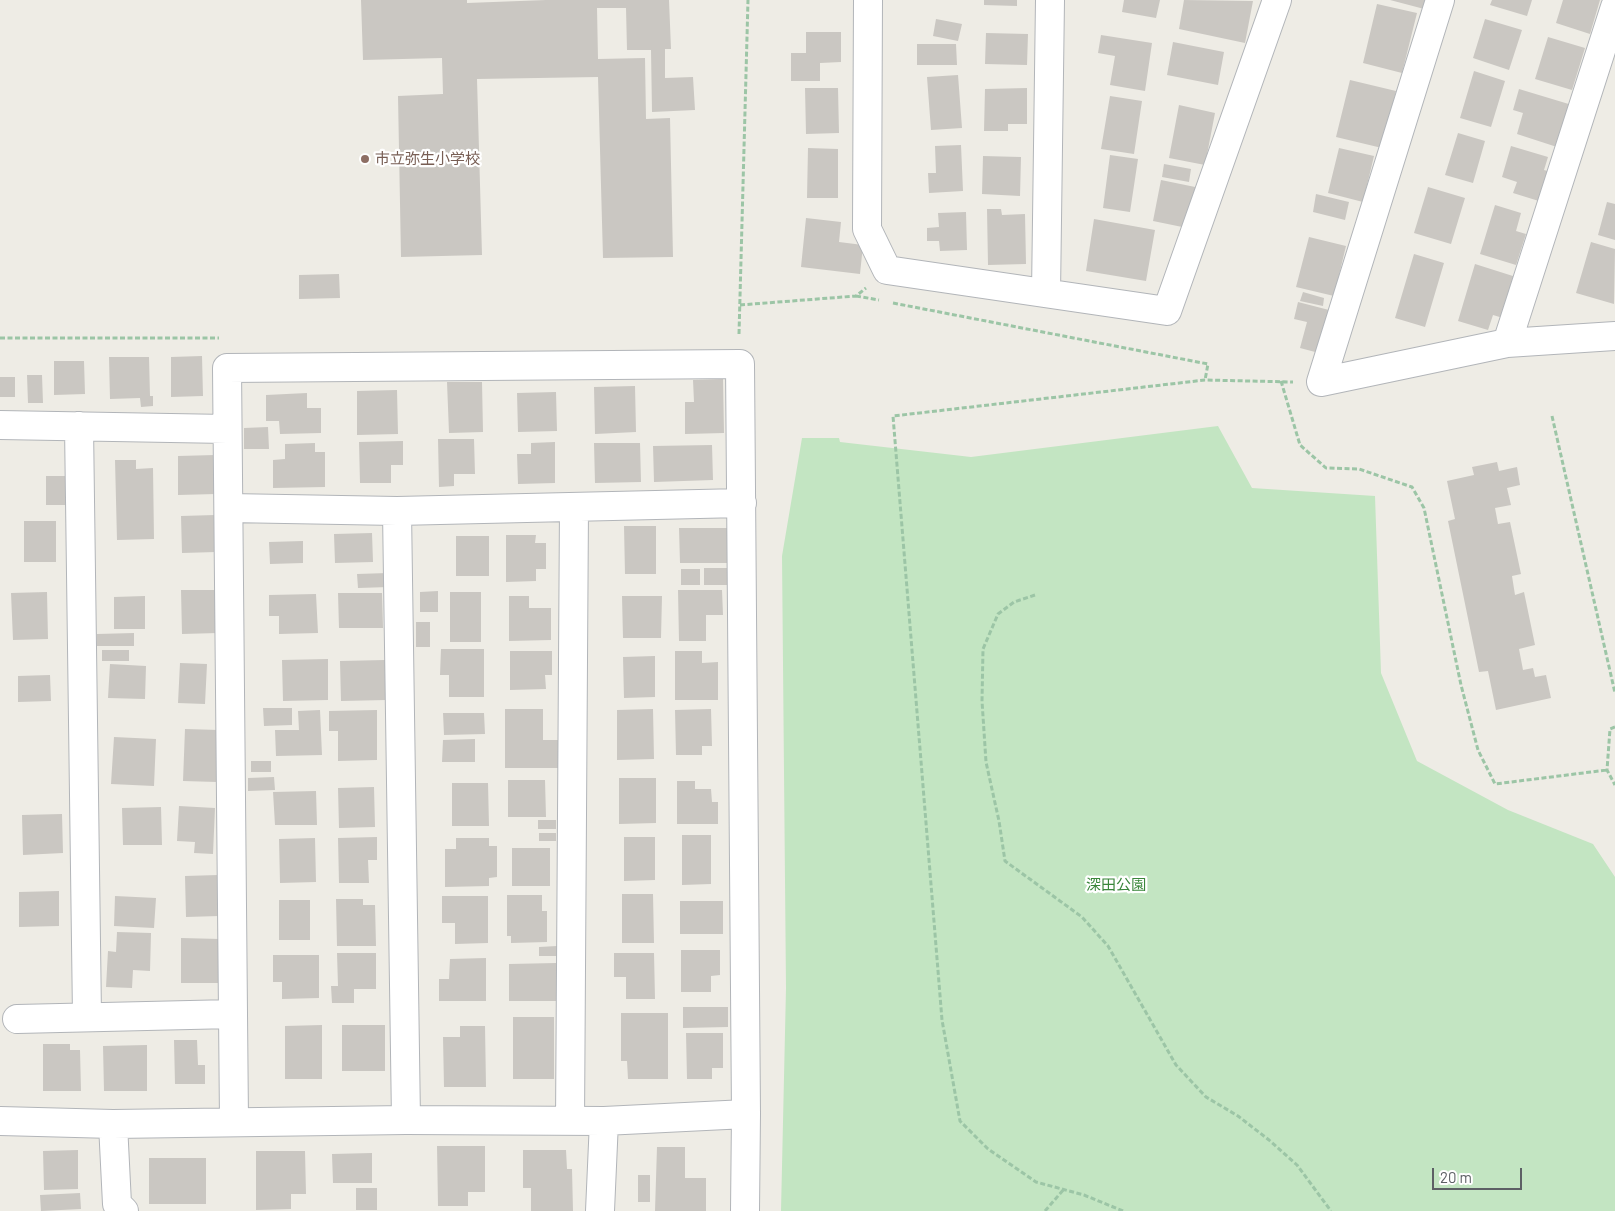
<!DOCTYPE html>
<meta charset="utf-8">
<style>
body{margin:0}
#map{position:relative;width:1615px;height:1211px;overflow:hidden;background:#eeece5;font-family:Barlow,sans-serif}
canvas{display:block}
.scale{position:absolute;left:1432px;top:1168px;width:90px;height:22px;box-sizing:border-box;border:2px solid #5d6065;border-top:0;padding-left:6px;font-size:15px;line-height:18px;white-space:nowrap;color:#5d6065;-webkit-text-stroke:4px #fff;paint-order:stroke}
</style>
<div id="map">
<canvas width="1615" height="1211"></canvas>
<div class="scale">20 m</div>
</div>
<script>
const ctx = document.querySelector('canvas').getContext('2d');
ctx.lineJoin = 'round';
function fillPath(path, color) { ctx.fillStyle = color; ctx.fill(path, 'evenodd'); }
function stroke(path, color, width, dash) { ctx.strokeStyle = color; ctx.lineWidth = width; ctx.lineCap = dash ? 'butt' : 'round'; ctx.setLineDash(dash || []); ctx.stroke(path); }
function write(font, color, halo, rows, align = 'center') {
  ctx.font = font + ' Barlow,"Noto Sans JP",sans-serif'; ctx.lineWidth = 4.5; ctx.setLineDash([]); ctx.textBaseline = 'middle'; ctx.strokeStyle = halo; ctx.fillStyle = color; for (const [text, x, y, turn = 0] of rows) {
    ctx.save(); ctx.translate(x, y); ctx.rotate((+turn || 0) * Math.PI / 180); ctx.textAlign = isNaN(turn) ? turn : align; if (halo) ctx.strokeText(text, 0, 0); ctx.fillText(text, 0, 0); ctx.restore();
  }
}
fillPath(new Path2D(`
 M1218 426 1252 488 1375 496 1381 673 1417 761 1508 810 1593 844 1615 877V1211H781L786 988 782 556 802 438H839L840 442 971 457Z`), '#c3e5c2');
fillPath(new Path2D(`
 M361 0H467V3L546 0H669L671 49H665V78L693 77 695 110 652 112 651 50H627L626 8H597L598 59 645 58 646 119 670 118 673 257 603 258 598 77 477 79 482 255 401 257 398 96 443 94 442 58 363 60Z
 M984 0H1017V6L984 5Z
 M1124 0H1160L1156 18 1122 12Z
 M1184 0 1253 1 1245 43 1179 29Z
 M1390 0H1431L1428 10Z
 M1492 0H1532L1527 16 1490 5Z
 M1563 0H1600L1590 34 1556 23Z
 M1377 4 1417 13 1402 73 1363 63Z
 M936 19 962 24 958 41 933 36Z
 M1485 19 1522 30 1509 70 1473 58Z
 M806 32H841V62L820 63V81H791V53H806Z
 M986 33 1028 34 1027 65 985 64Z
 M1101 35 1152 43 1145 91 1110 85 1115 56 1098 53Z
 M1548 37 1585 48 1572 90 1535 79Z
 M1173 42 1224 52 1218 85 1167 75Z
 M917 44H956L957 65H917Z
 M1474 71 1505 81 1491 127 1460 118Z
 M958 75 962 128 931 130 927 77Z
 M1350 80 1396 91 1382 148 1336 137Z
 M805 88H838L839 133 806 134Z
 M1027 88V124H1008V131H984L985 89Z
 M1519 89 1572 105 1560 148 1517 134 1523 113 1513 110Z
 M1110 96 1142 101 1134 154 1101 149Z
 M1179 105 1215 113 1205 165 1169 158Z
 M1458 133 1485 141 1473 183 1445 175Z
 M961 145 963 191 929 193 928 173H936L935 146Z
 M1511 146 1548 157 1544 170 1551 172 1542 202 1513 193 1517 182 1502 177Z
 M808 148 838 149V198H807Z
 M1339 148 1374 156 1363 202 1328 193Z
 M1110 155 1138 159 1130 212 1103 208Z
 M983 156 1021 157 1020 196 982 194Z
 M1164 164 1191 169 1189 182 1162 177Z
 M1161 180 1200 188 1192 229 1153 221Z
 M1428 187 1465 198 1451 244 1414 233Z
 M1316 194 1349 202 1345 220 1313 212Z
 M1607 202 1615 204V240L1598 235Z
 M1495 205 1521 213 1516 231 1526 234 1516 265 1480 254Z
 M987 209H1001L1002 215 1025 214 1026 264 988 265Z
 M966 212 967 250 940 251 939 241H927V228L939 227 938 213Z
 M806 218 841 222 839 242 863 245 860 274 801 267Z
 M1094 219 1155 230 1146 281 1086 271Z
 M1309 237 1346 246 1334 296 1296 287Z
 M1591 242 1615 249 1614 304 1576 293Z
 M1414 254 1444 263 1425 327 1395 318Z
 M1475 264 1516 277 1503 318 1493 315 1488 330 1458 321Z
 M339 274 340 298 299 299V275Z
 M1303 292 1324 298 1323 306 1300 301Z
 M1298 302 1329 310 1319 353 1300 348 1307 322 1294 319Z
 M202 356 203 396 171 397V357Z
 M109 357H149L150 396H153V406L141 407 140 398 110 399Z
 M54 361H84L85 394 54 395Z
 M27 375H42L43 403H28Z
 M0 377H15V397H0Z
 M723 379 724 433 685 434V402H694L693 380Z
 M447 382H482L483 432 449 433Z
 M635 386 636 432 595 434 594 387Z
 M397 390 398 434 357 435V391Z
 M556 392 557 431 518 432 517 393Z
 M307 393V408H321V433L280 434 279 421H266V395Z
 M268 427 269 449H244V428Z
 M438 439H474L475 474H454V486L439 487Z
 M403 441V465H391V483H360L359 442Z
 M555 442V483L518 484 517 454H531V443Z
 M315 443V452H325V487L273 488V460L285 459V444Z
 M594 443H640L641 482 595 483Z
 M712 445 713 480 654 482 653 446Z
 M215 455 216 494 178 495V456Z
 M115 460H136V469L153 468 154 539 117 540Z
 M1497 462 1499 471 1517 467 1520 485 1507 488 1511 505 1495 508 1498 524 1510 522 1521 574 1512 576 1515 595 1524 592 1535 645 1519 649 1523 670 1533 668 1535 677 1546 675 1551 698 1496 710 1488 671 1479 672 1448 521 1455 519 1447 481 1474 475 1472 467Z
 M46 476H67V505H46Z
 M215 515 216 552 182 553 181 516Z
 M24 521H56V562H24Z
 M624 526H656V574H625Z
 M679 528H727V563H680Z
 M372 533 373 562 335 563 334 534Z
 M506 535H536L535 543H546V569H536V581L506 582Z
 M456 536H489V576H456Z
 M303 541V563L270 564 269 542Z
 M704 568H731L732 585H704Z
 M681 569H700V585H681Z
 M388 573 389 587 358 588 357 574Z
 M181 590H218V633L182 634Z
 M678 590H722L723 615H706V641H679Z
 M438 591V612H420V592Z
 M47 592 48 639 13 640 11 593Z
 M450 592H481V642H450Z
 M338 593H382L383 628H339Z
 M316 594 318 633 279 634V616H269V595Z
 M145 596V629H114V597Z
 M509 596H529V608H551V640L509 641Z
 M622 596H662L661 638H623Z
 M416 622H430V647H416Z
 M134 633V646H97V634Z
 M441 649H484V697H449V675H440Z
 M102 650H129V661H102Z
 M510 651H552V675H545L546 689 510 690Z
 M675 651H702V663L718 662V700H675Z
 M655 656V697L624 698 623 657Z
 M328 659V700L283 701 282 660Z
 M385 660 386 700 341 701 340 661Z
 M180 663 207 664 205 704 178 703Z
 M110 664 146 666 145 699 108 698Z
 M50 675 51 701 18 702V676Z
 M263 708H292V725L264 726Z
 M505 709H543V740H559V768H505Z
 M653 709 654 759 617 760V710Z
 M711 709 712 746H702V755H676L675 710Z
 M320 710 322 755 276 756 275 730H299L298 711Z
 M377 710V760L338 761V731H329V711Z
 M443 713H484L485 734 444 735Z
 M185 729 219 730 217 782 183 781Z
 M114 737 156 739 154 786 111 784Z
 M475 739V762H442L443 740Z
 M251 761H271V772H251Z
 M274 777 275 790 248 791V778Z
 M619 778H656V823L619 824Z
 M508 780H545L546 817H508Z
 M677 781H695V789H711L712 802H718V824H677Z
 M452 783H488L489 826H452Z
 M374 787 375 827 339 828 338 788Z
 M316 791 317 825H275L273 792Z
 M179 806 215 808 213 854 194 853 195 842 177 841Z
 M161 807 162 845H123L122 808Z
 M62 814 63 853 23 855 22 815Z
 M538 820H556V829H538Z
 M539 833H556V841H539Z
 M682 835H711V884L682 885Z
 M377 837V860H368L369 883H339L338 838Z
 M624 837H655V880L624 881Z
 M315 838 316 882 280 883 279 839Z
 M456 838H489V846H497V877L489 878V886L445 887V849H456Z
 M512 848H550V886H512Z
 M218 875 219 916 186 917 185 876Z
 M59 891V926L19 927V892Z
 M622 894H653L654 943H622Z
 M507 895H542V911H547V942L511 943V936H507Z
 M115 896 156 898 154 928 114 926Z
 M442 896H488V943L455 944V923H442Z
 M336 899H363V905H375L376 946H337Z
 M279 900H310V940H279Z
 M680 901H723V934H680Z
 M117 932 151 933 150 971 133 970 132 988 106 987 108 951 116 952Z
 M181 938 220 939V983H181Z
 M557 946 558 956H539V947Z
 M681 950H720V975L711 976V992H681Z
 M337 953H376V989H354V1003H332L331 986H338Z
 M614 953H654L655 999H626V977H614Z
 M273 955H319V998L282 999V982H273Z
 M486 958V1001H439V979H449L450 959Z
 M556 963V1001H509V964Z
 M683 1007H728V1027L683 1028Z
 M621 1013H668V1079H628L627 1061H621Z
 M513 1017H554V1079H513Z
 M322 1025V1079H285V1026Z
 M342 1025H385V1071H342Z
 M460 1026H485L486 1087H444L443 1037H460Z
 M686 1033H723V1068H712V1079H687Z
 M174 1040H197L198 1065H205V1084H175Z
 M43 1044H70V1050H80L81 1091H43Z
 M147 1045V1091H104L103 1046Z
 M437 1146H485V1192H468V1206H438Z
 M657 1147H685V1178H706V1211H655Z
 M78 1150V1189L44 1190 43 1151Z
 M523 1150H566L567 1169H572L573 1211H531V1188H523Z
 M256 1151H305L306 1194H291V1209L256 1210Z
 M372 1153V1183H333L332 1154Z
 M149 1158H206V1204H149Z
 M638 1175H650V1202H638Z
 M356 1188H377V1210H356Z
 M80 1193 81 1209 41 1211 40 1195Z`), '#cac7c2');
const street = new Path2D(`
 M868 0 867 229 887 270 1167 311 1277 0
 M1440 0 1321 382 1507 343 1615 336
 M1046 293 1050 0
 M1507 343 1615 7
 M0 425 227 429
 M79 426 87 1016
 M229 508 397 511 742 503
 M397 511 406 1120
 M17 1019 233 1014
 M0 1121 113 1124 406 1120 604 1121 746 1114 745 1211
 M234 1121 227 368 740 364 746 1114
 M570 1121 574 507
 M113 1124 117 1204 124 1211
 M600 1211 604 1121`);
stroke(street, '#b2b5b9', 30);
stroke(new Path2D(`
 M856 296 879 300
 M893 303 1208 364 1205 380
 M740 305 856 296 866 288
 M739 334 748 0
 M0 338H219
 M1281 381 1300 445 1326 468 1359 469 1412 487 1424 508 1461 685 1478 750 1495 784 1607 770
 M1552 416 1615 693
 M1035 595 1014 602 998 614 983 649 982 701 986 762 999 821 1005 861 1082 917 1108 946 1176 1065 1206 1097 1238 1116 1269 1140 1297 1165 1331 1211
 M1615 727 1610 729 1607 770 1615 785
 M1045 1211 1064 1189
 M1123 1211 1084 1195 1036 1182 988 1149 960 1121 942 1020 893 416 1205 380 1293 382`), '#9cc5a6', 3, [5, 2.5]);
stroke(street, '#fff', 28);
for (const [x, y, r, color] of [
 [365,159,5,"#8d6e63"]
]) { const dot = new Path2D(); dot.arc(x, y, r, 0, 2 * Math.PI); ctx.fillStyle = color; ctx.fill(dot); stroke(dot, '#fff', 2); }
write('15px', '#785e54', '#fff', [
 ["市立弥生小学校",375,159]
], 'left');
write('15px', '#3a863b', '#fff', [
 ["深田公園",1116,885]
]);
</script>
